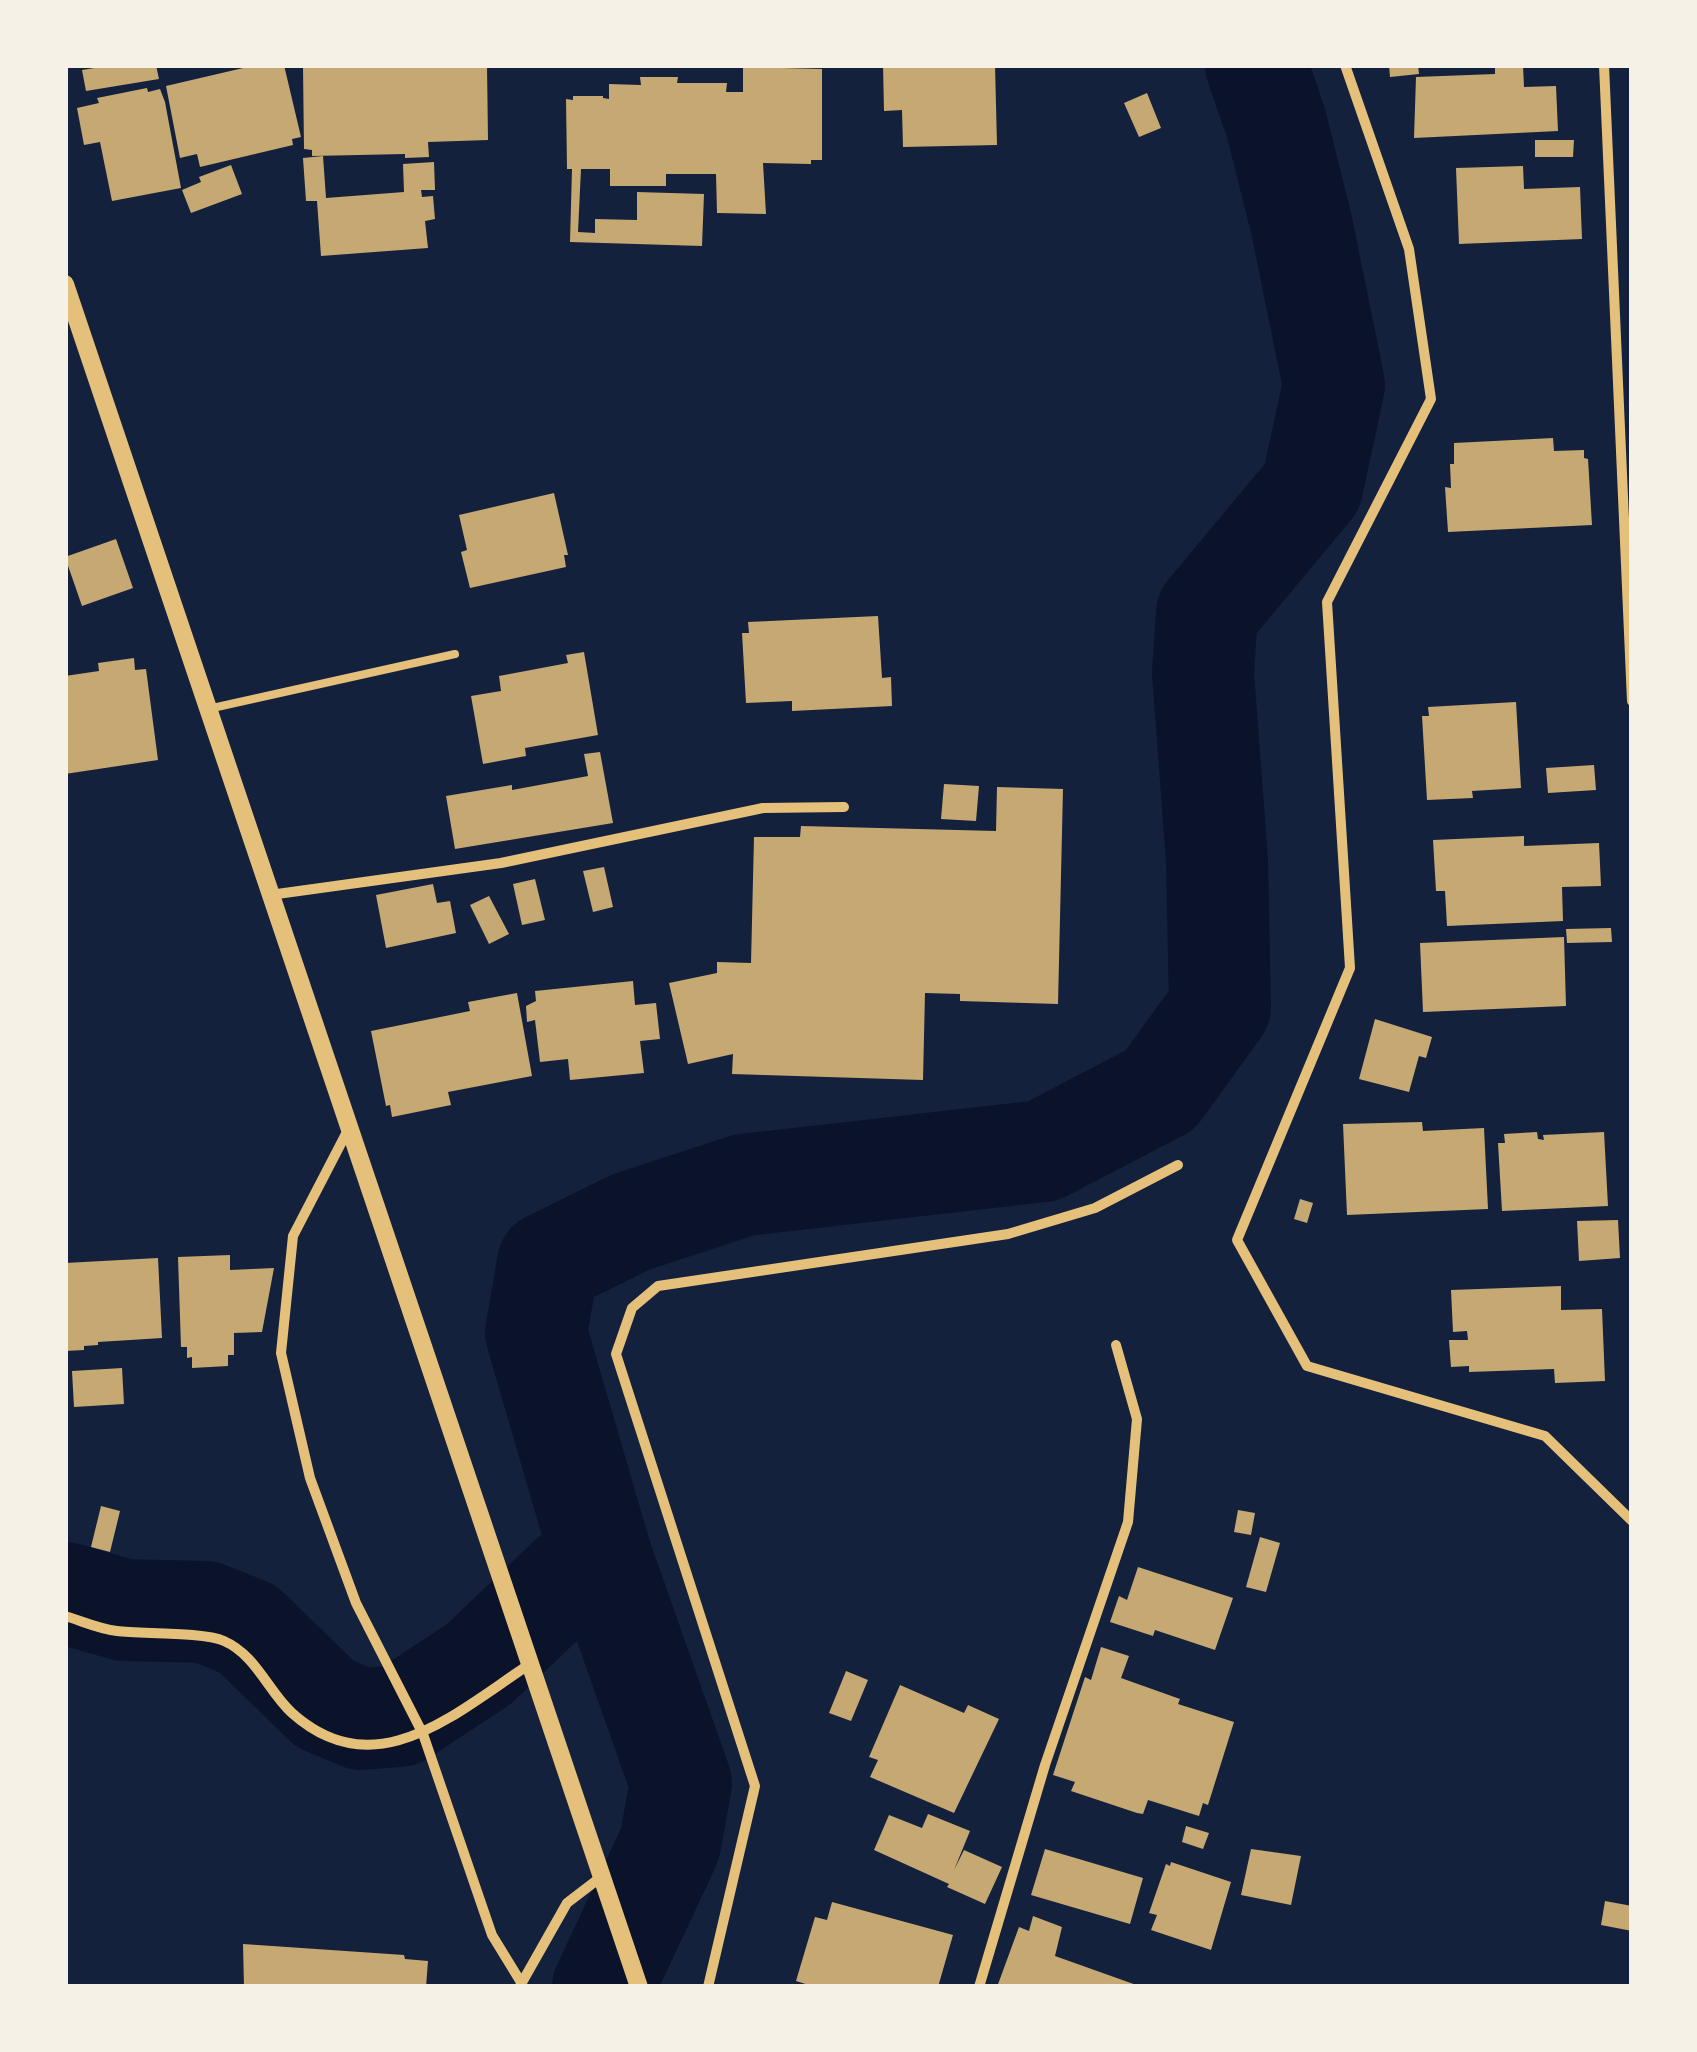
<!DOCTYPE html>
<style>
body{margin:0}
#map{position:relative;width:1697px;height:2052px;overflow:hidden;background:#14213d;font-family:Commissioner,sans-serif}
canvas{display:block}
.frame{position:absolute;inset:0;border:68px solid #f6f1e7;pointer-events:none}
</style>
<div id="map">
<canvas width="1697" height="2052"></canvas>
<div class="frame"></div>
</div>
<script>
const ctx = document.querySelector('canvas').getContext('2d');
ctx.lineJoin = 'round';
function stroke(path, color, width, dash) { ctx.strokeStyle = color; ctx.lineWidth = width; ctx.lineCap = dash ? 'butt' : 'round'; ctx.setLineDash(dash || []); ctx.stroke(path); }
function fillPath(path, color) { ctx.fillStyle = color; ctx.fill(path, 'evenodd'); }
stroke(new Path2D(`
 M65 1593 124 1610 206 1612 248 1629 325 1704 361 1719 400 1716 479 1664 570 1577 601 1556
 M603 1987 670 1844 681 1783 601 1556 536 1333 548 1263 631 1222 744 1185 1043 1151 1160 1090 1220 1007 1217 861 1203 673 1207 613 1312 487 1334 385 1302 227 1276 123 1256 65`), '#0b132b', 102);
fillPath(new Path2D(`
 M113 65H156L159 79 86 91 82 70Z
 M256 65H284L301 137 292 139 293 145 200 167 197 154 180 158 166 86Z
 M487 65 488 140 428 142 429 157 405 158V154L312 156V150L304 149 303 67Z
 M883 65H995L997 145 903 147 902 110 884 111Z
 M1389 65H1418L1419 74 1390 77Z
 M1495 65H1523L1524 87 1556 86 1558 131 1414 138 1416 77 1495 74Z
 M743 67 822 69V160H811V164L763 163 766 214 717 213 716 174H666V186H610V169H581L578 232 595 233V219L637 220V192L704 194 702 246 570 242 572 169H567L566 99 573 100V96H603V98L609 99V84L641 85 640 77H678L677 83H727L726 92H743Z
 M147 88 148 92 160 89 165 102 181 188 112 201 100 142 84 145 77 108 99 103 97 98Z
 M1147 93 1161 128 1139 137 1124 103Z
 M1535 140H1574L1573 157H1535Z
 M323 156 326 198 404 192 403 164 434 162 435 190H421L422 197 433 196 435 219 425 221 428 248 321 256 317 201H306L303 158Z
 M231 165 242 194 191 213 182 190 201 182 199 177Z
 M1523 166 1524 189 1580 187 1582 239 1459 244 1456 168Z
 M1553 438 1554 451 1584 450V458L1588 459 1592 525 1448 532 1445 487 1451 488 1450 464H1454V443Z
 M554 493 568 555H564L566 567 470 588 461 552 467 550 459 515Z
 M116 539 133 588 82 606 65 557Z
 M878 616 882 678 891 677 892 706 792 711V701L746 703 742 633H749L748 622Z
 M584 652 598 735 525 748 526 756 483 764 471 696 501 691 499 676 568 663 566 655Z
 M134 658 135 670 146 669 158 760 65 774V676L99 671 98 663Z
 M1516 702 1521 788 1472 791 1473 798 1427 800 1422 716H1429L1428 707Z
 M600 752 613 823 455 849 446 796 512 785V790L588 776 584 754Z
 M1594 765 1596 790 1548 793 1546 768Z
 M944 784 979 786 976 821 941 819Z
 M997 787 1063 789 1058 1004 960 1001V994L925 993 923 1080 732 1074 733 1054 688 1064 669 983 717 973V962L751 963 754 837H800L801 826 996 831Z
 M1524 836V846L1599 843 1601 886 1562 887 1563 921 1447 926 1445 891H1436L1433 840Z
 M604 867 613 907 593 912 583 871Z
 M535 879 545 920 522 925 513 884Z
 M433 884 437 903 450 901 456 933 386 948 376 895Z
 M489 896 509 934 489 944 470 905Z
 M1611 928 1612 942 1567 943 1566 929Z
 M1564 937 1566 1006 1423 1012 1420 943Z
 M633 981 635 1005 656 1003 660 1039 640 1041 644 1073 570 1080 568 1059 540 1062 535 1020 527 1022 526 1006 536 1001 535 991Z
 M517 993 532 1076 448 1092 451 1105 392 1117 390 1105 386 1106 371 1031 470 1011 468 1002Z
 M1375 1019 1432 1037 1426 1058 1419 1056 1409 1092 1359 1079Z
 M1422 1122 1423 1131 1484 1128 1488 1209 1347 1215 1343 1124Z
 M1537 1132 1538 1139 1544 1140 1543 1135 1604 1132 1608 1206 1502 1211 1498 1143H1505L1504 1134Z
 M1300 1199 1313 1203 1307 1223 1294 1219Z
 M1618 1220 1620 1258 1579 1261 1577 1221Z
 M230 1255V1270L274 1268 262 1332 234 1333V1355H228V1366L192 1368V1357L187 1358V1347H181L178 1257Z
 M158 1258 162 1338 98 1342V1345L84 1346V1350L65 1351V1263Z
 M1561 1286V1310L1602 1309 1605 1381 1555 1383 1554 1369 1469 1372V1366L1451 1367 1449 1340H1468L1467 1331 1453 1332 1451 1290Z
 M122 1368 124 1404 74 1407 72 1371Z
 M101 1506 120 1511 110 1552 91 1547Z
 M1238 1510 1255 1513 1251 1535 1234 1532Z
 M1260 1537 1280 1543 1266 1592 1246 1587Z
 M1138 1567 1233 1598 1215 1650 1155 1630 1153 1636 1110 1622 1119 1596 1127 1600Z
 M1101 1647 1129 1656 1121 1678 1180 1699 1178 1704 1234 1722 1208 1805 1203 1803 1199 1816 1148 1800 1143 1814 1137 1813 1071 1791 1075 1782 1053 1775 1085 1677 1091 1680Z
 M846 1671 868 1680 851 1721 829 1713Z
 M900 1685 964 1713 968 1705 999 1719 954 1813 870 1777 878 1760 869 1757Z
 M928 1814 970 1831 954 1870 964 1850 1002 1867 985 1904 947 1887 949 1884 874 1850 889 1815 922 1828Z
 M1186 1826 1209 1833 1203 1849 1182 1842Z
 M1045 1849 1143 1878 1130 1924 1031 1895Z
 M1251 1849 1301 1856 1291 1905 1241 1895Z
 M1171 1862 1231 1882 1211 1950 1151 1930 1157 1915 1149 1913 1166 1864 1170 1866Z
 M1605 1901 1632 1906V1931L1601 1925Z
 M832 1902 953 1935 938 1987H815L796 1981 815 1917 827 1920Z
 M1033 1916 1062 1927 1055 1956 1142 1987H997L1019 1927 1029 1931Z
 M243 1944 404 1955 405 1959 428 1961 426 1987H244Z`), '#c6a872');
stroke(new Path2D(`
 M208 709 455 654`), '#e5c07b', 8);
stroke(new Path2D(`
 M1345 65 1409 249 1431 399 1327 602 1350 968 1237 1240 1307 1366 1545 1436 1632 1521
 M1604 65 1632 701
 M270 895 501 863 763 808 844 807
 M349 1128 293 1236 281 1353 310 1478 356 1603 423 1734 492 1935 522 1984
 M65 1616C82 1621 99 1629 117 1631 142 1634 203 1632 224 1641 256 1655 268 1691 292 1713 376 1788 455 1713 530 1664
 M520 1986 567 1903 601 1877
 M708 1987 755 1786 616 1354 632 1308 658 1286 1008 1234 1095 1208 1178 1165
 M979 1987 1045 1765 1128 1522 1137 1419 1116 1345`), '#e5c07b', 10);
stroke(new Path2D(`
 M65 284 639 1987`), '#e5c07b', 18);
</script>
